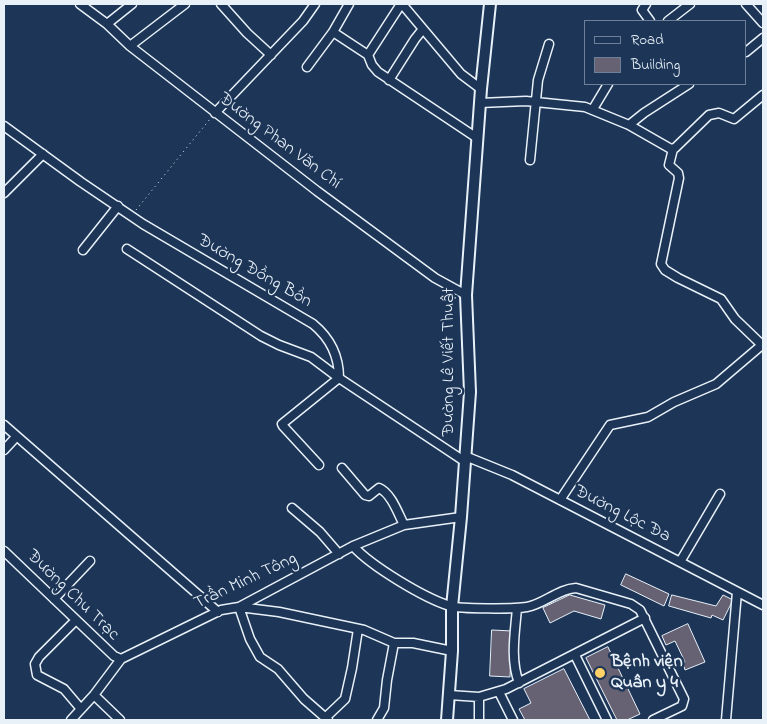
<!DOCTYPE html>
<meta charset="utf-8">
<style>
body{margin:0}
#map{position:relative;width:767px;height:724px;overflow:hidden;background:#1d3557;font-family:"Indie Flower",sans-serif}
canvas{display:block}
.frame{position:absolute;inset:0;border:5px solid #e8f1f8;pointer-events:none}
.legend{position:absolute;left:584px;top:20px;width:162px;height:65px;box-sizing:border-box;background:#1d3557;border:1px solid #6e8097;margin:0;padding:6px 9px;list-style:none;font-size:15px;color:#e8f1f8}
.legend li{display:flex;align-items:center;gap:10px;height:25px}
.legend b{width:25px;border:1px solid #6e8097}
</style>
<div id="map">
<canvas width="767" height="724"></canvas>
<div class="frame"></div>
<ul class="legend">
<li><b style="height:6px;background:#1d3557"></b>Road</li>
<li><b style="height:14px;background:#666274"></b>Building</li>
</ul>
</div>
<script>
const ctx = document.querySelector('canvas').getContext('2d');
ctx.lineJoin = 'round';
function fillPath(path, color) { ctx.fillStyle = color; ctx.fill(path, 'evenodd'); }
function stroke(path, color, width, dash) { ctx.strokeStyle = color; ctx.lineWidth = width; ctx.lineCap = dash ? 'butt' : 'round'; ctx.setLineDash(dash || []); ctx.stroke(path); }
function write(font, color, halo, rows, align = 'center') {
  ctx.font = font + ' "Indie Flower",sans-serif'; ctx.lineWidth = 5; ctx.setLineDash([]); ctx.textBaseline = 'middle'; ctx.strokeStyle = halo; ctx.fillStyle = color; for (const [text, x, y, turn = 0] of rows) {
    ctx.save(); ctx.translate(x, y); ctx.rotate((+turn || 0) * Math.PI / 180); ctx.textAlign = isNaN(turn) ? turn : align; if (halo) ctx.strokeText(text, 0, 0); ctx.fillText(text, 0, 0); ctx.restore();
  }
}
const building = new Path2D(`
 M626 574 669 594 664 606 621 585Z
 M570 595 605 605 601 619 574 611 550 623 543 608Z
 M672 595 716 606 723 595 733 600 723 620 712 615 711 618 669 606Z
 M688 624 705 662 685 670 683 663 685 662 675 641 666 645 662 636Z
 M492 630 512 631 510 677 490 676Z
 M608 647 640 714 627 720H617L586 658Z
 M564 669 590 720H525L519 709 531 703 524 689Z`);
fillPath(building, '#666274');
stroke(building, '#e8f1f8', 1);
const minor = new Path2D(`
 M80 4 107 24 130 46 317 191 435 278 466 295
 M221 4 247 33 271 55
 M349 4 333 32 368 55
 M401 4 368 55 372 65 378 72 477 138
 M402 4 461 74 481 89
 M646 4 642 10 650 21
 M746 4 763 23
 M668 21 690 4
 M107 24 132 4
 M130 46 185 4
 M746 52 763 38
 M307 67 333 32
 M389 80 415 39 423 29
 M480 103 526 101 585 107 629 125 671 149 675 148 709 115 719 113 734 119 763 95
 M593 109 608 84
 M215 113 303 21 315 4
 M629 125 644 113 689 84
 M4 126 81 182 143 224 313 324C330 338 339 355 339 378L464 461
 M673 149 669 165 678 173 679 178 661 264 665 270 678 278 721 299 735 319 762 345
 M530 160 538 80 549 44
 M4 193 43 154
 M127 249 261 336 279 345 311 357 339 378 282 424 283 426 319 465
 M83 250 118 206
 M4 425 218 612
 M4 450 16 437
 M465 456 512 475 763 605
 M342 468 365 495 369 496 379 488C391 493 398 513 404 525
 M560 500 610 425 648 417 674 402 716 384 763 344
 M292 508 320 532 339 554
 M353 546C371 566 424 598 450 606 460 609 515 609 527 607 544 604 558 589 576 588L631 604 640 610 684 699 682 706 653 720
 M4 551 114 656 121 659
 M680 562 720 494
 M54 599 90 561
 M517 608C515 633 510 659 519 683
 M76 620 39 657 35 664 37 675 64 689 81 709
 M575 655 607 720
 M499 692 513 720
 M94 695 120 720
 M449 695 479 697 506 689 645 618
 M325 718 345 699 352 668 358 629
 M71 720 94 695 121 659 221 610 239 607 353 546 404 525 461 517
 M328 720 304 699 278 669 260 657 250 639 239 607 279 612 364 630 394 643H413L452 651
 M377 720 384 708 387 680 394 643
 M479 720V697
 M726 720 737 592`);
const major = new Path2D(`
 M447 720 452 651V607L461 517 470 392 466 295 481 89 490 4`);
stroke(minor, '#e8f1f8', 11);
stroke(major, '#e8f1f8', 14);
stroke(new Path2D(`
 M136 210 210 119`), '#e8f1f8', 1, [1, 4]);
stroke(minor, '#1d3557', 8);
stroke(major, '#1d3557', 10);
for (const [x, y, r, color] of [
 [600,673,6,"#ffd166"]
]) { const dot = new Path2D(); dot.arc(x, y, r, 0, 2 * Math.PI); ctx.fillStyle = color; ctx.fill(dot); stroke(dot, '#1d3557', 2); }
write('18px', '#e8f1f8', '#1d3557', [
 ["Đường Phan Văn Chí",279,142,37],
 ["Đường Đồng Bồn",254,272,30],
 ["Đường Lê Viết Thuật",450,362,-90],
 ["Đường Lộc Đa",622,515,27],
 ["Trần Minh Tông",246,582,-25],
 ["Đường Chu Trạc",72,596,44]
]);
write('bold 18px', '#e8f1f8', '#1d3557', [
 ["Bệnh viện",611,663],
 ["Quân y 4",611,684]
], 'left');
</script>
